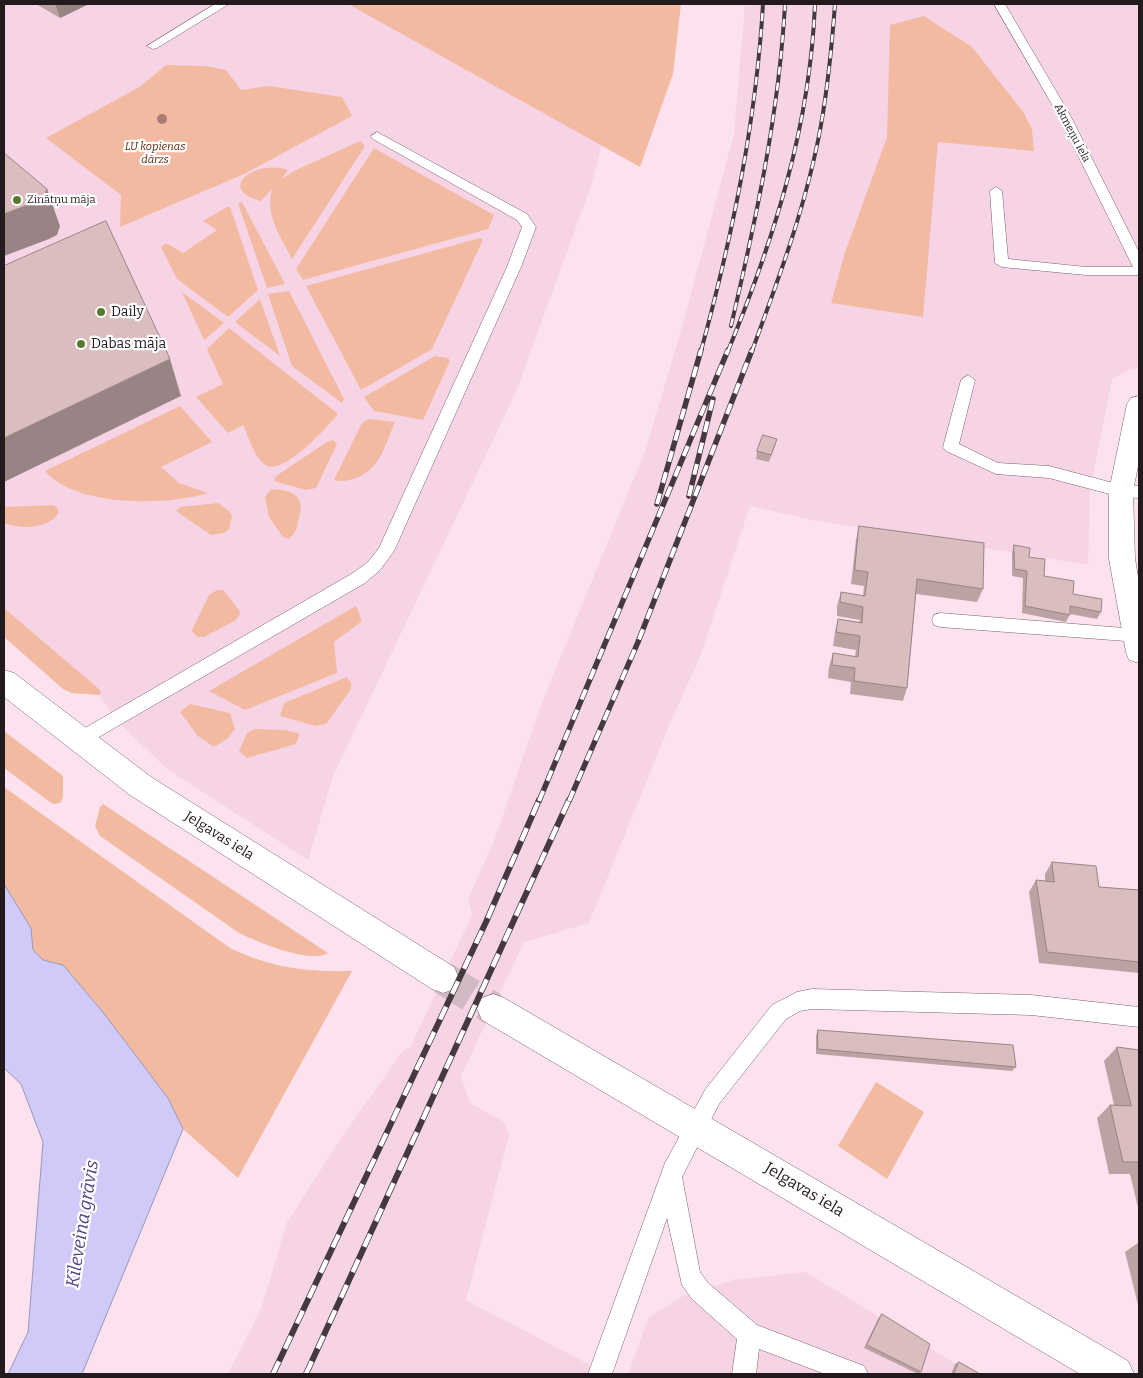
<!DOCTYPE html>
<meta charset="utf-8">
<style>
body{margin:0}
#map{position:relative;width:1143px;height:1378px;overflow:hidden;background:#fce2ee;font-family:Bitter,serif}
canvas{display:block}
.frame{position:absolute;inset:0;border:5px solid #231a1e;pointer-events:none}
</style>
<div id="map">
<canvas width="1143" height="1378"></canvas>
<div class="frame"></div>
</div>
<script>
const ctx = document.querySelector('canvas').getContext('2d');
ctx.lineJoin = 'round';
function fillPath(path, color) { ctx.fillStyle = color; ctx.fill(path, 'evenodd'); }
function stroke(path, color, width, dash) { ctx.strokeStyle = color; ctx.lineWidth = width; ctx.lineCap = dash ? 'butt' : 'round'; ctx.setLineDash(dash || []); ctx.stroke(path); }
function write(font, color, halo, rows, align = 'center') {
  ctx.font = font + ' Bitter,serif'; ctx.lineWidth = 4.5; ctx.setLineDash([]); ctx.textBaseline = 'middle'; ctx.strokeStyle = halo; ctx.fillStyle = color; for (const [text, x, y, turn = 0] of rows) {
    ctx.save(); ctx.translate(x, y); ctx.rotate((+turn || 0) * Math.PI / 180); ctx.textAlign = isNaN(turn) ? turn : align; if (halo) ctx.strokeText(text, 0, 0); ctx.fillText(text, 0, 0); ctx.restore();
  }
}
fillPath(new Path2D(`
 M4 4H640L591 186 516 392 333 776 308 860 167 769 116 720 99 695 72 693 4 637Z
 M745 4H1139V369H1131L1112 379 1090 490 1088 565 813 520 750 506 700 657 671 721 589 923 524 942 461 1076 470 1103 504 1122 509 1135 466 1300 607 1374H228L261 1309 287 1222 344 1134 402 1052 411 1046 472 915 468 899 494 841 541 705 646 449 685 316 734 134ZM887 137 923 316V317L831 303 844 255Z
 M806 1272 972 1374H628L649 1317 683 1296 734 1280Z`), '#f6d4e5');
fillPath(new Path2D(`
 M348 4H681L673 74 640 167Z
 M924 16 972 47 1024 113 1032 129 1034 151 938 142 923 317 831 303 844 255 887 137 890 25Z
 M166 65 206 66 226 70 241 90 269 86 342 97 352 116 244 174 120 227 121 195 46 138 141 86Z
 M360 141 365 146 292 259C280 235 265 216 272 189L261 201C215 189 256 159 288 170L282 179 294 171Z
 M374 148 494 215 488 229 303 280 296 269Z
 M242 202 285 284 267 288 238 203Z
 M227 207H230L258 290 228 317 177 279 161 247 166 243 183 253 217 230 203 221Z
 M480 238 483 240 432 349 361 390 306 286Z
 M289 291 344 399 342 403 292 366 268 294Z
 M182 292 224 323 204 340Z
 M260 299 280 356 235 322Z
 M229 328 338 414C328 426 281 479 264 464 253 455 249 437 243 425L228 433 196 397 223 384 207 349Z
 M435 356 448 358 450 361 423 420 374 411 364 397Z
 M180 406 212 442 161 467 179 483 208 493C166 506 75 507 45 471Z
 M369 419 395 422C385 445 380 471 353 479 346 481 340 482 334 480L362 423Z
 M333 440 337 444 316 488 306 490 274 481 276 476 327 442Z
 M271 489C292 490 306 495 299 518 297 527 296 533 289 539L283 537 269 517 265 497Z
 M218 503 230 512 232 517 229 529 224 533 211 535 176 511 180 507Z
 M52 505 57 507 59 512C49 530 20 529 4 523V507Z
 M217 590H223L239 610 240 614 236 620 204 637H198L192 632 193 628 209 595Z
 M356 606 362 621 334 642 337 673 245 710 209 691Z
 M4 608 99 689 101 692 99 695 72 693 63 689 4 637Z
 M347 677 351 683V689L326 724 316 726 280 716 284 703Z
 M190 704 230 713 235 729 227 739 214 747 198 736 180 712Z
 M255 729 286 730 300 734 296 744 247 758 239 751 247 733Z
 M4 731 63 776V798L60 803 54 804 50 802 4 768Z
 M4 787 230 948C272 968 306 972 352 971L238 1178 183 1129 168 1098 102 1011 63 965 43 960 33 949 31 928 4 884Z
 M103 804 328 953C312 965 255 941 239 933L100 836 95 826 100 807Z
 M876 1082 924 1112 887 1179 838 1146Z`), '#f3baa2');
const water = new Path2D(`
 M4 884 31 928 33 950 43 960 63 965 102 1011 168 1098 183 1129 82 1374H8L28 1332 43 1142 21 1084 4 1068Z`);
fillPath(water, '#cfcaf8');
stroke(water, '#9b95b7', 1);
stroke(new Path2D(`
 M443 978 493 1009`), '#d1bac4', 33, [33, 16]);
const lane = new Path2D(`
 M215 4H229L157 48 153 49 147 46Z
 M994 4H1005L1070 115 1139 252V275H1086L1002 267 995 263 990 191 996 187 1002 191 1008 259 1086 267H1133L1058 115Z
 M377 132 527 214 536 227 521 267 394 551 380 570 365 583 85 745 79 748 73 745 70 740 73 735 353 573 368 562 379 548 507 267 522 227 517 220 373 139 371 136Z
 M968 375 975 380 959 444 998 463 1049 466 1121 485 1139 486V498L1121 497 1049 478 996 474 946 451 943 447 961 380Z
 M940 613 1136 629 1139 630V642L940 627 934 625 932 620 934 615Z
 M812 989 1031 995 1139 1007V1027L1031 1015 812 1009 800 1011 786 1019 719 1104 682 1177 700 1272 708 1283 757 1325 864 1366 868 1374H825L759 1349 756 1374H732L737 1339 692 1299 682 1285 667 1218 612 1374H588L665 1163 705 1090 772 1005 797 992Z`);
const street = new Path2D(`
 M1139 396V461L1133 491 1135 559 1139 582V663L1129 660 1126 652 1109 559V491L1127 404 1131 398Z`);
const secondary = new Path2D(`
 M4 670 14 673 151 777 454 967 459 978 454 989 443 993 432 989 130 795 4 697Z
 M493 994 504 998 1128 1361 1134 1374H1080L482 1020 477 1009 482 998Z`);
stroke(lane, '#78626d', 1);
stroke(street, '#78626d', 1);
stroke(secondary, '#78626d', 1);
fillPath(lane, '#fff');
fillPath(street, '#fff');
fillPath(secondary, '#fff');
const railFar2 = new Path2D(`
 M731 326C756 219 779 114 785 4
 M701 351C732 237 756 123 763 4
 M728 351C774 239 810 127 815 4
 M752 351C779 278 807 203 821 125 828 85 832 45 835 4`);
const railFar1 = new Path2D(`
 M689 496 713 399
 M657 504 701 350
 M539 801 728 350
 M569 801 638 642 752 350`);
const rail = new Path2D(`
 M273 1374 486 922 539 800
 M306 1374 569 800`);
stroke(railFar2, '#45393f', 4);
stroke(railFar1, '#45393f', 5.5);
stroke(rail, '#45393f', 6);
stroke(railFar2, '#fff', 2.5, [8]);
stroke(railFar1, '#fff', 4, [11]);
stroke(rail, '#fff', 4.5, [14]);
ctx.fillStyle = '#a67c73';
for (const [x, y] of [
 [162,119]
]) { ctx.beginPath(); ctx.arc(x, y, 5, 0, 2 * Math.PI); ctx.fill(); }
fillPath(new Path2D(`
 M36 4H89L60 18Z
 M777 439 775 446 769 462 756 459 757 451Z
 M859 526 983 589 977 602 916 594 907 688 903 701 850 694 851 682 828 678 829 667 833 653 855 657 856 650 833 646 835 632 838 619 859 622 860 620 837 616V606L841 592 863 596 864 586 851 584 856 540Z
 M1014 545 1029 557 1044 576 1073 594 1101 612 1097 619 1070 614 1066 622 1022 613 1023 578 1012 576V553Z
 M1052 862 1099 887 1139 890V973L1039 963 1029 892 1036 880 1045 881V874Z
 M818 1030 1016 1067 1012 1071 816 1054V1035Z
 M1117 1047 1139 1050V1212L1130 1174H1109L1097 1118 1110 1105H1114L1104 1061Z
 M1139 1242V1309L1125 1252Z
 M882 1314 921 1372 918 1374 864 1348 879 1317Z
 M959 1362 980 1374H951L955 1364Z`), '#bba3a3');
fillPath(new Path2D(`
 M55 4H89L60 18Z
 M47 189 60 226 57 235 49 239 4 256V214Z
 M170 359 181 396 4 482V438Z`), '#998485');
const building = new Path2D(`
 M4 153 47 189 43 198 36 202 4 214Z
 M106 221 170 359 4 438V266Z
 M763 435 777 439 771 455 757 451Z
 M859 526 984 543 983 589 917 579 907 688 854 681 855 668 832 665 833 653 858 657 860 636 836 632 838 619 862 623 863 607 840 602 841 592 865 596 868 572 855 570Z
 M1014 545 1030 548 1029 557 1045 559 1044 576 1074 581 1073 594 1102 599 1101 612 1070 606V615L1025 606 1027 571 1015 569Z
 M1052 862 1096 866 1099 887 1139 890V962L1047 952 1036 880 1054 882Z
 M818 1030 1013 1045 1016 1067 818 1049Z
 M1117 1047 1139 1050V1162H1123L1110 1105 1131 1106Z
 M882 1314 930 1344 921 1372 867 1345Z
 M959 1362 980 1374H954Z`);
fillPath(building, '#dabdbe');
stroke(building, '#998485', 1);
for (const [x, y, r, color] of [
 [17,200,5,"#59782f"],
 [101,312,5,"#59782f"],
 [81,344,5,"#59782f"]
]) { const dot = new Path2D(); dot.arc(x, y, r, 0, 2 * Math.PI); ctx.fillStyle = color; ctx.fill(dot); stroke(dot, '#fff', 2); }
write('11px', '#231a1e', '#fff', [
 ["Akmeņu iela",1072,133,62]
]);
write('italic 11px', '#5f290f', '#fff', [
 ["LU kopienas",155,147],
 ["dārzs",155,160]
]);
write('11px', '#231a1e', '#fff', [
 ["Zinātņu māja",27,200]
], 'left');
write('14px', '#231a1e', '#fff', [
 ["Daily",111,312],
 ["Dabas māja",91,344]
], 'left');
write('14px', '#231a1e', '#fff', [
 ["Jelgavas iela",219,836,32]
]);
write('16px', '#231a1e', '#fff', [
 ["Jelgavas iela",804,1190,31]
]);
write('italic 18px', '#514387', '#fff', [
 ["Kīleveina grāvis",83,1224,-81]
]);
</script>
